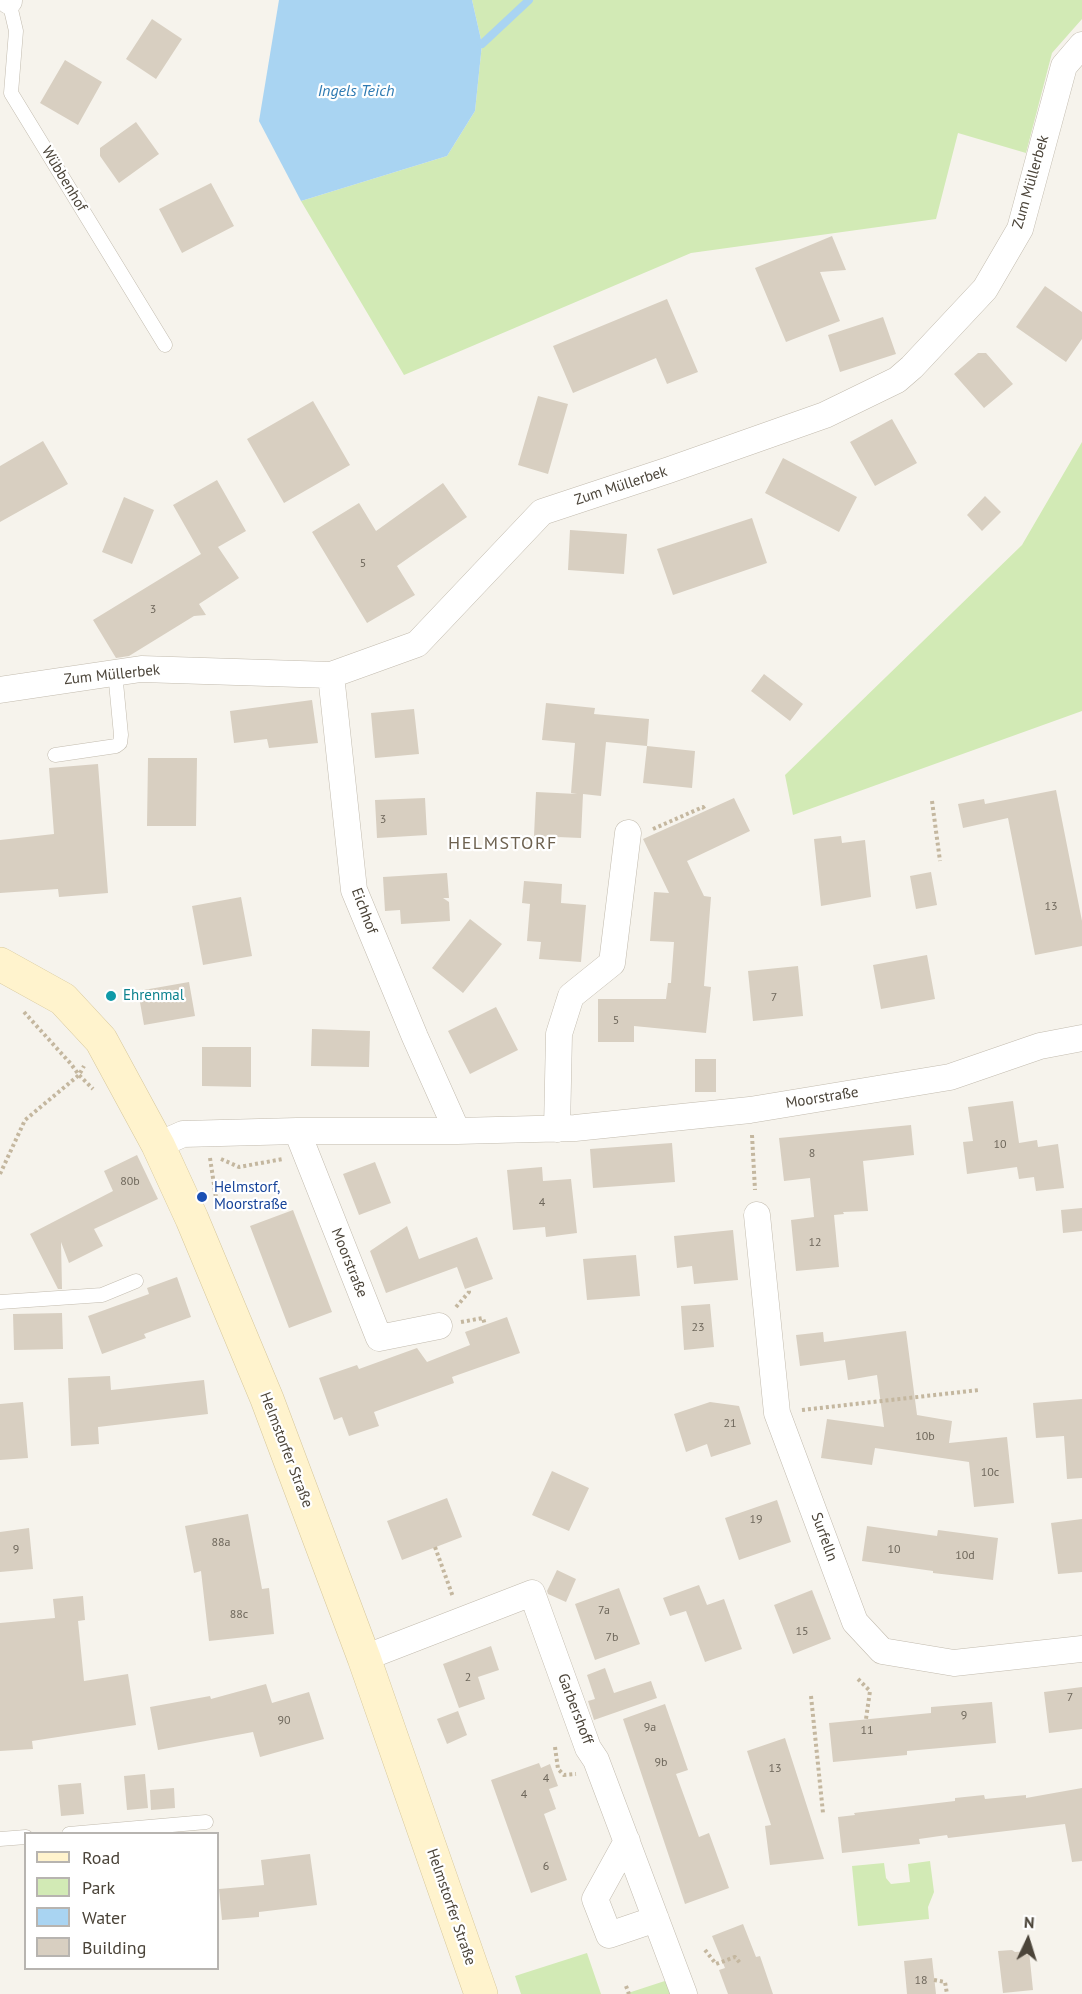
<!DOCTYPE html>
<meta charset="utf-8">
<style>
body{margin:0}
#map{position:relative;width:1082px;height:1994px;overflow:hidden;background:#f6f3ec;font-family:"PT Sans",sans-serif}
canvas{display:block}
.legend{position:absolute;left:24px;top:1832px;width:195px;height:138px;box-sizing:border-box;background:#fff;border:2px solid #b7b4b0;margin:0;padding:8px 10px;list-style:none;font-size:18px;color:#4b4439}
.legend li{display:flex;align-items:center;gap:12px;height:30px}
.legend b{width:30px;border:2px solid #b7b4b0}
.north{position:absolute;left:998px;top:1910px;width:60px;height:60px;-webkit-text-stroke:4px #fff;paint-order:stroke;rotate:4deg;font-size:16px;font-weight:700;line-height:24px;text-align:center;color:#4b4439}
.north::after{content:'';display:block;margin:auto;width:21px;height:27px;background:#4b4439;clip-path:polygon(50% 0,100% 100%,50% 72%,0 100%)}
</style>
<div id="map">
<canvas width="1082" height="1994"></canvas>
<ul class="legend">
<li><b style="height:8px;background:#fff3cd"></b>Road</li>
<li><b style="height:16px;background:#d2eab5"></b>Park</li>
<li><b style="height:16px;background:#a9d4f2"></b>Water</li>
<li><b style="height:16px;background:#d8cfc1"></b>Building</li>
</ul>
<div class="north">N</div>
</div>
<script>
const ctx = document.querySelector('canvas').getContext('2d');
ctx.lineJoin = 'round';
function fillPath(path, color) { ctx.fillStyle = color; ctx.fill(path, 'evenodd'); }
function stroke(path, color, width, dash) { ctx.strokeStyle = color; ctx.lineWidth = width; ctx.lineCap = dash ? 'butt' : 'round'; ctx.setLineDash(dash || []); ctx.stroke(path); }
function write(font, color, halo, rows, align = 'center') {
  ctx.font = font + ' "PT Sans",sans-serif'; ctx.lineWidth = 4.5; ctx.setLineDash([]); ctx.textBaseline = 'middle'; ctx.strokeStyle = halo; ctx.fillStyle = color; for (const [text, x, y, turn = 0] of rows) {
    ctx.save(); ctx.translate(x, y); ctx.rotate((+turn || 0) * Math.PI / 180); ctx.textAlign = isNaN(turn) ? turn : align; if (halo) ctx.strokeText(text, 0, 0); ctx.fillText(text, 0, 0); ctx.restore();
  }
}
fillPath(new Path2D(`
 M472 0H1082V19L1052 53 1026 153 958 133 936 219 691 253 404 375 301 201 447 156 475 111 482 44Z
 M1082 442V711L793 815 785 775 1022 545Z
 M930 1861 934 1892 928 1907 929 1919 858 1926 852 1866 884 1863 886 1878 891 1884 910 1882 908 1864Z
 M587 1953 601 1994H521L515 1976Z
 M674 1978 680 1994H625Z`), '#d2eab5');
fillPath(new Path2D(`
 M279 0H472L482 44 475 111 447 156 301 201 259 121Z`), '#a9d4f2');
stroke(new Path2D(`
 M482 44 529 0`), '#a9d4f2', 8);
fillPath(new Path2D(`
 M152 19 182 39 156 79 126 59Z
 M65 60 102 82 78 125 40 103Z
 M136 122 159 154 119 183 100 156V148Z
 M211 183 234 226 182 253 159 209Z
 M832 236 846 270 820 272 840 321 786 342 755 268Z
 M1045 286 1082 312V339L1066 362 1016 327Z
 M667 299 698 372 667 384 656 358 573 393 553 346Z
 M883 317 896 354 840 372 828 335Z
 M978 353H986L1013 384 984 408 954 374Z
 M538 396 568 404 548 474 518 465Z
 M313 401 350 465 284 503 247 439Z
 M892 419 917 463 875 486 850 442Z
 M43 441 68 484 0 522V466Z
 M783 458 857 497 839 532 765 493Z
 M217 480 246 531 218 547 239 578 199 604 206 615 194 616 129 656 116 658 93 620 201 554 173 505Z
 M443 483 467 517 397 566 415 595 367 623 312 532 359 503 376 531Z
 M985 496 1001 512 982 531 967 515Z
 M124 497 154 510 132 564 102 552Z
 M752 518 767 563 673 595 657 549Z
 M570 530 627 534 624 574 568 570Z
 M764 674 803 704 790 721 751 691Z
 M312 700 318 743 269 748 267 739 234 743 230 711Z
 M546 703 595 708 594 714 649 719 647 746 606 742 601 796 583 794 581 838 534 836 536 792 577 794 571 793 575 743 542 740Z
 M414 709 419 754 375 758 371 713Z
 M647 746 695 751 692 788 643 783Z
 M148 758H197L196 826H147Z
 M98 764 108 893 59 897 58 889 0 893V840L54 834 49 768Z
 M1056 790 1082 921V946L1035 955 1008 818 963 828 958 804 984 799 985 804Z
 M425 798 427 835 377 838 375 800Z
 M734 798 750 831 687 861 704 896 711 897 704 986 711 987 706 1033 634 1026V1042H598V999H666L668 983H671L674 942 650 941 654 892 669 893 643 839Z
 M841 836 842 843 865 840 871 897 821 906 814 839Z
 M931 872 937 905 916 909 910 876Z
 M447 873 449 898H443L449 902 450 921 401 924 400 910 385 911 383 877Z
 M524 881 562 884 561 903 586 905 581 962 539 959 541 942 527 941 530 904 522 903Z
 M241 897 252 956 203 965 192 906Z
 M470 919 502 944 463 993 432 968Z
 M927 955 935 999 881 1009 873 965Z
 M798 966 803 1016 753 1021 748 971Z
 M189 982 195 1016 144 1025 138 991Z
 M496 1007 518 1050 470 1074 448 1031Z
 M312 1029 370 1031 369 1067 311 1066Z
 M202 1047H251V1087L202 1086Z
 M695 1059H716V1092H695Z
 M1013 1101 1019 1143 1037 1140 1038 1147 1058 1144 1064 1188 1036 1191 1034 1177 1019 1179 1017 1167 967 1174 963 1142 973 1141 968 1107Z
 M911 1125 914 1155 863 1161 868 1211 843 1212 844 1214 834 1215 839 1267 796 1271 791 1220 814 1217 810 1178 784 1181 779 1138Z
 M672 1143 675 1182 593 1188 590 1149Z
 M137 1155 158 1199 94 1229 103 1246 69 1263 61 1242 62 1289H58L30 1234 113 1191 104 1171Z
 M375 1162 391 1203 359 1215 343 1174Z
 M542 1167 543 1181 571 1179 577 1233 546 1237 545 1227 513 1230 507 1170Z
 M1082 1208V1231L1063 1233 1061 1210Z
 M293 1210 332 1312 289 1328 250 1226Z
 M407 1226 419 1259 477 1237 493 1279 465 1289 457 1267 386 1293 370 1251Z
 M733 1230 738 1280 694 1284 692 1266 677 1268 674 1236Z
 M636 1255 640 1296 587 1300 583 1259Z
 M177 1277 191 1317 144 1334 146 1338 102 1354 88 1316 149 1294 147 1288Z
 M710 1304 714 1347 684 1350 681 1306Z
 M62 1313 63 1349 14 1350 13 1314Z
 M507 1317 520 1353 452 1377 454 1383 374 1412 379 1426 349 1436 342 1417 334 1420 319 1378 357 1365 359 1369 417 1348 427 1362 470 1345 465 1332Z
 M906 1331 917 1415 952 1421 949 1443 1007 1437 1014 1503 974 1507 969 1462 875 1448 872 1465 821 1458 827 1419 884 1427 877 1375 848 1380 845 1360 800 1366 796 1335 823 1332 824 1342Z
 M110 1376 111 1390 204 1380 208 1414 98 1427 99 1444 71 1446 68 1378Z
 M1082 1399V1478L1067 1479 1064 1436 1036 1438 1033 1403Z
 M23 1402 28 1458 0 1460V1404Z
 M710 1402 739 1406 751 1444 711 1457 707 1444 686 1452 674 1414Z
 M552 1471 589 1488 569 1531 532 1515Z
 M447 1498 462 1537 402 1560 387 1521Z
 M777 1500 791 1542 739 1560 725 1518Z
 M248 1514 262 1589 269 1588 274 1634 209 1641 201 1571 194 1573 185 1526Z
 M1082 1519V1572L1058 1574 1051 1523Z
 M867 1526 937 1536 938 1530 998 1538 993 1580 933 1573V1571L862 1561Z
 M29 1528 33 1569 0 1572V1532Z
 M557 1570 576 1579 566 1602 548 1594 547 1591Z
 M699 1585 707 1605 724 1599 742 1649 705 1662 686 1611 670 1616 663 1598Z
 M619 1588 640 1644 595 1660 575 1604Z
 M812 1590 831 1639 793 1654 774 1605Z
 M83 1596 85 1620 78 1621 84 1681 128 1674 136 1725 32 1741 33 1749 0 1751V1623L55 1618 53 1599Z
 M491 1646 499 1670 478 1677 485 1699 459 1708 443 1664Z
 M605 1668 614 1693 651 1681 657 1698 594 1720 588 1701 595 1699 587 1675Z
 M266 1684 272 1703 309 1692 324 1739 260 1757 253 1732 158 1750 150 1707 210 1696 211 1699Z
 M1082 1687V1729L1049 1733 1044 1692Z
 M992 1702 996 1743 907 1751V1755L833 1762 829 1723 931 1713V1707Z
 M665 1704 688 1770 676 1774 699 1837 709 1833 729 1888 685 1904 623 1719Z
 M458 1711 467 1735 447 1744 437 1719Z
 M785 1738 824 1859 770 1865 765 1826 771 1825 747 1751Z
 M539 1763 541 1768 550 1764 558 1786 549 1789 556 1809 544 1814 567 1880 531 1893 491 1780Z
 M145 1774 148 1808 127 1810 124 1776Z
 M81 1783 84 1814 61 1816 58 1785Z
 M174 1788 175 1808 151 1810 150 1790Z
 M1082 1788V1861L1072 1862 1065 1824 948 1838 947 1835 919 1839 920 1844 842 1853 838 1817 855 1815 854 1813 955 1801V1798L984 1795 985 1799 1026 1795V1798Z
 M310 1854 317 1905 259 1912V1917L222 1920 219 1889 264 1885 261 1860Z
 M743 1924 756 1957 760 1956 773 1994H728L719 1970 725 1968 712 1936Z
 M1012 1950 1015 1952 1029 1951 1033 1990 1003 1993 998 1951Z
 M932 1958 936 1994H907L904 1961Z`), '#d8cfc1');
const lane = new Path2D(`
 M9 1 16 31 11 93 165 345
 M55 755 116 746 120 743 121 735 115 672
 M0 1302 102 1295 136 1281
 M69 1834 206 1822
 M0 1839 26 1837`);
const street = new Path2D(`
 M9 0V1
 M331 675 354 890 415 1037 457 1131
 M0 690 141 669 331 675 417 644 542 512 669 470 825 415 897 380 912 367 985 289 1020 229 1064 66 1082 45
 M557 1129 559 1034 571 996 612 963 628 833
 M297 1131 379 1338 439 1326
 M158 1145 183 1134 297 1131H457L575 1128 750 1110 950 1077 1040 1046 1082 1038
 M757 1215 777 1413 855 1622 882 1651 954 1663 1082 1649
 M364 1658 532 1593 588 1748 596 1760 684 1994
 M627 1841 595 1899 609 1935 656 1919`);
const secondary = new Path2D(`
 M0 964 63 999 101 1040 158 1145 192 1219 267 1399 364 1658 481 1994`);
stroke(lane, '#c2bbae', 15);
stroke(street, '#c2bbae', 27);
stroke(secondary, '#d6c79b', 34);
stroke(new Path2D(`
 M932 801 940 861
 M653 829 703 807 705 810
 M24 1012 71 1064 79 1075 93 1089
 M752 1135 755 1190
 M210 1158 216 1198
 M221 1159 239 1167 283 1159
 M0 1174 25 1120 79 1075 84 1066
 M456 1307 469 1292V1288
 M461 1322 483 1318 485 1325
 M802 1410 979 1390
 M435 1547 453 1597
 M858 1679 870 1691 866 1719
 M811 1696 823 1813
 M555 1747 558 1769 564 1775 576 1774
 M705 1950 716 1964 735 1957 740 1963
 M934 1980 945 1982 947 1994
 M626 1986 629 1994`), '#c4b79f', 4, [3, 3]);
stroke(lane, '#fff', 14);
stroke(street, '#fff', 26);
stroke(secondary, '#fff3cd', 33);
for (const [x, y, r, color] of [
 [111,996,6,"#0f9aa8"],
 [202,1197,6,"#1a4fb4"]
]) { const dot = new Path2D(); dot.arc(x, y, r, 0, 2 * Math.PI); ctx.fillStyle = color; ctx.fill(dot); stroke(dot, '#fff', 2); }
write('12px', '#6e675b', null, [
 ["5",363,564],
 ["3",153,610],
 ["3",383,820],
 ["13",1051,907],
 ["7",774,998],
 ["5",616,1021],
 ["10",1000,1145],
 ["8",812,1154],
 ["80b",130,1182],
 ["4",542,1203],
 ["12",815,1243],
 ["23",698,1328],
 ["21",730,1424],
 ["10b",925,1437],
 ["10c",990,1473],
 ["19",756,1520],
 ["88a",221,1543],
 ["9",16,1550],
 ["10",894,1550],
 ["10d",965,1556],
 ["7a",604,1611],
 ["88c",239,1615],
 ["15",802,1632],
 ["7b",612,1638],
 ["2",468,1678],
 ["7",1070,1698],
 ["9",964,1716],
 ["90",284,1721],
 ["9a",650,1728],
 ["11",867,1731],
 ["9b",661,1763],
 ["13",775,1769],
 ["4",546,1779],
 ["4",524,1795],
 ["6",546,1867],
 ["18",921,1981]
]);
write('15px', '#4b4439', '#fff', [
 ["Wübbenhof",64,179,59],
 ["Zum Müllerbek",1031,182,-74],
 ["Zum Müllerbek",621,486,-18],
 ["Zum Müllerbek",112,675,-6],
 ["Eichhof",364,911,69],
 ["Moorstraße",822,1098,-9],
 ["Moorstraße",349,1263,68],
 ["Helmstorfer Straße",286,1450,69],
 ["Surfelln",824,1537,70],
 ["Garbershoff",575,1709,69],
 ["Helmstorfer Straße",451,1907,71]
]);
write('15px', '#0d838f', '#fff', [
 ["Ehrenmal",123,996]
], 'left');
write('15px', '#164399', '#fff', [
 ["Helmstorf,",214,1188],
 ["Moorstraße",214,1205]
], 'left');
write('italic 16px', '#2e7ab2', '#fff', [
 ["Ingels Teich",356,91]
]);
ctx.letterSpacing = '1.5px';
write('18px', '#6e6250', '#fff', [
 ["HELMSTORF",503,844]
]);
ctx.letterSpacing = '0px';
</script>
